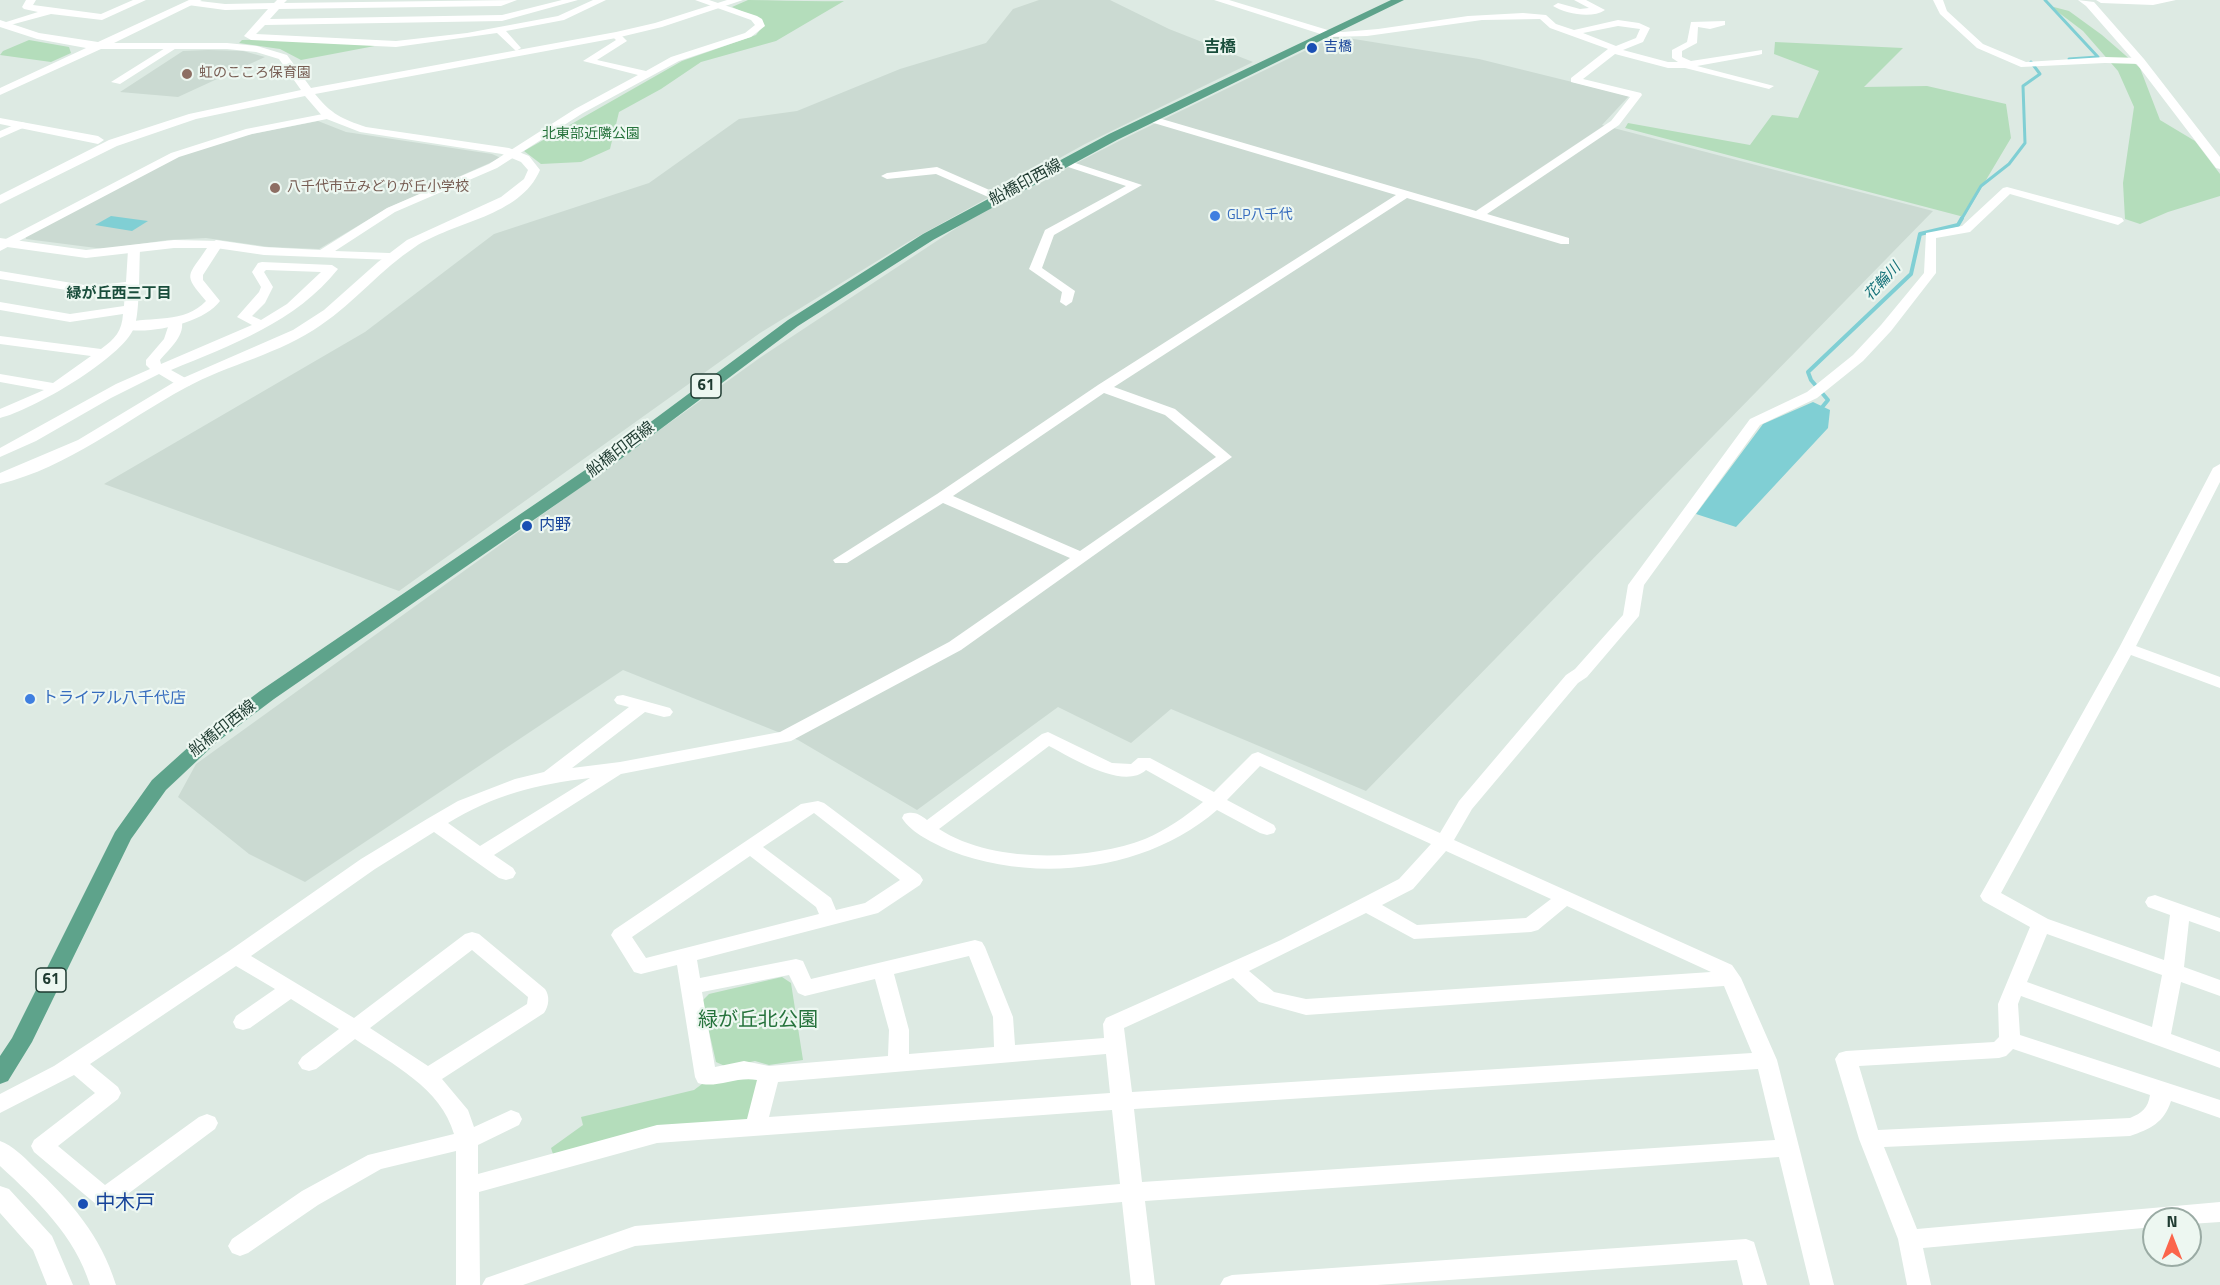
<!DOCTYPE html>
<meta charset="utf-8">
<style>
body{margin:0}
#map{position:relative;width:2220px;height:1285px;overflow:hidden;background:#ddeae3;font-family:"Titillium Web",sans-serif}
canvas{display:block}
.north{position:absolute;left:2142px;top:1207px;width:60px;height:60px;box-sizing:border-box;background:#edf7f1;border:2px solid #9aaba4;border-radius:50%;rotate:0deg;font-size:16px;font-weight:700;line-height:24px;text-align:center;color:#1e3a30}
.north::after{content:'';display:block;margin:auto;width:21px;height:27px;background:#fb654b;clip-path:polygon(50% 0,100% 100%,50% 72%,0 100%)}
</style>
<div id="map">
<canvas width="2220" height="1285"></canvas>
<div class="north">N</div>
</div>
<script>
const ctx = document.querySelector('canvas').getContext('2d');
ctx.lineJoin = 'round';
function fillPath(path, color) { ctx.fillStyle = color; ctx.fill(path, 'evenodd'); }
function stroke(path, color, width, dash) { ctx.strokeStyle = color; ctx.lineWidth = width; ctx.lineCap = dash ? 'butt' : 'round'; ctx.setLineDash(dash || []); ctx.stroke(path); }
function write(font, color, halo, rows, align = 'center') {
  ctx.font = font + ' "Titillium Web","Noto Sans JP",sans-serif'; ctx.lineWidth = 4.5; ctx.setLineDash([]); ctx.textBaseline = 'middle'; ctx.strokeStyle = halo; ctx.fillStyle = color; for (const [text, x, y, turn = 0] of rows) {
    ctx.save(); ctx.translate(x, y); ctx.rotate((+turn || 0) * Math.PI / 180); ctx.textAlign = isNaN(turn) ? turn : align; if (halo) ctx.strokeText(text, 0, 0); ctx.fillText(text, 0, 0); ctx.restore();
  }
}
fillPath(new Path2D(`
 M1039 0H1110L1169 29 1253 62 1085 144 908 242 760 333 399 591 104 484 365 332 494 234 649 183 739 119 797 111 900 69 986 43 1013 9Z
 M1335 36 1479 59 1629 96 1602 125 1933 211 1366 791 1171 709 1131 743 1058 707 917 810 798 740 623 670 305 882 249 854 178 797 196 764 761 357 976 215 1121 140Z
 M208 50 243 51 265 57 178 97 120 92 183 51Z
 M318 121 346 132 492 154 501 158 388 208 319 249 269 247 206 238 168 240 104 249 26 239 25 236 173 158 237 137Z`), '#cbdad2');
fillPath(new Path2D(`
 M748 0C780 0 811 2 844 1L776 41 701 62 661 89 619 112 610 149 581 162 541 164 524 151 682 61 756 35 763 26V21L732 7Z
 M2050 6 2069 11 2102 35 2140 68 2160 120 2195 141 2220 174V196L2168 212 2140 224 2125 219 2123 183 2134 107 2118 71 2083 31Z
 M285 39 380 45 301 60 280 49 239 43 242 40Z
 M29 40 69 47 71 53 51 62 0 55 3 51Z
 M1775 42 1903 48 1864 87 1927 86 2006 104 2011 138 1964 217 1625 128 1628 123 1750 145 1772 115 1798 118 1819 71 1774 54Z
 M782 977 791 983 803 1060 769 1065 755 1061 727 1067 716 1062 702 1001 709 994Z
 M765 1076 754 1124 555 1160 551 1148 583 1125 581 1117 694 1090 706 1081Z`), '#b4ddbb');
fillPath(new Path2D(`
 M111 216 148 221 132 231 95 225Z
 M1813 402 1830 410 1828 428 1736 527 1696 514 1763 424Z`), '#80cfd4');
stroke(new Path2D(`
 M2045 0 2098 57 2069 59
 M1961 220 1981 186 2009 164 2025 143 2023 86 2040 74 2031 62`), '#80cfd4', 3);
stroke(new Path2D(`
 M1819 411 1828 400 1811 380 1808 372 1911 274 1920 234 1958 225 1962 218`), '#80cfd4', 4);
fillPath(new Path2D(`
 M26 0H36L33 5 101 14 133 0H146L102 20 51 14 3 27V23L38 12 24 9 22 7Z
 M191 0 225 4 274 3 277 0H287L284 3 517 0 501 6 279 9 270 19 502 15 562 0H578L502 21 265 25 256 34 396 41 467 33 558 16 593 0H606L564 20 506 31 521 48 516 51 497 33 396 47 251 40 244 36 268 9 225 10 188 5V1Z
 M695 0H709L757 16 762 19 765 26 751 37 679 61 583 113 497 168 395 212 335 251 389 253 393 254V260L264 255 216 248 210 244 216 240 264 247 320 250 387 208 489 164 575 109 638 75 583 61 616 40 611 35 613 33H619L627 41 597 60 646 71 671 57 745 33 755 25 751 20Z
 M1214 0H1229L1331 31 1343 32 1378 29 1468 16 1523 13 1546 15 1556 24 1574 30 1618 20 1639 23 1650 28 1643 42 1623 50 1668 62H1678L1672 58V50L1687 42 1691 22 1725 21V25L1710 29 1698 27 1697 43 1682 51V57L1691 61 1762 50V54L1758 55 1697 66 1774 86 1769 89 1685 68H1668L1615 54 1583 79 1641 93 1642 95 1619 125 1487 214 1569 238V244H1561L1407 198 1114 387 1175 409 1232 457 961 650 791 741 621 774 494 855 513 868 516 873 513 878 506 880 499 878 434 832 375 869 251 956 354 1018 465 934 472 932 479 934 545 989C550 996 549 1006 544 1013L442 1079 468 1110 474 1127 511 1110 519 1113 522 1119 519 1125 478 1145V1174L657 1125 747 1119 757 1080C736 1076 716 1089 698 1083L695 1077 677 965 641 974 634 972 611 935 614 930 801 804 818 801 824 803 920 875 923 880 920 885 878 913 697 960 700 978 796 959 803 961 811 979 975 940 982 942 985 947 1013 1017 1015 1045 1104 1038 1103 1024 1106 1018 1281 940 1399 879 1431 844 1260 766 1227 800 1274 825 1276 829 1274 833 1267 835 1260 833 1217 810C1147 871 1037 884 951 851 935 844 911 833 902 818L904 814C914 811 919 814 927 820L1042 734 1048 732 1112 763 1131 764 1138 758H1150L1214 792 1252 754 1258 752 1440 833 1459 801 1566 675 1575 669 1623 615 1628 585 1750 419 1807 392 1853 355 1881 325 1924 273 1926 233 1962 226 2003 188 2007 187 2122 218 2124 221 2118 225 2010 194 1970 232 1936 238V273L1891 331 1863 361 1817 398 1760 425 1644 585 1639 616 1587 677 1578 683 1472 809 1454 840 1732 965 1741 978 1777 1060 1834 1285H1810L1779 1157 1145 1201 1155 1285H1131L1122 1202 635 1246 523 1285H482L486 1278 635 1226 1120 1184 1112 1110 657 1143 479 1192 480 1285H456V1151L381 1169 318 1205 248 1253 240 1256 232 1253 228 1246 232 1239 302 1191 368 1155 454 1134C441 1088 392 1064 355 1039L316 1069 309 1071 302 1069 298 1063 302 1057 339 1029 291 999 250 1028 243 1030 236 1028 233 1022 236 1016 275 989 236 966 90 1064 118 1087 121 1093 118 1099 58 1146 105 1185 199 1117 207 1114 215 1117 218 1123 215 1129 113 1205 105 1207 97 1205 34 1152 31 1146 34 1140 95 1093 74 1075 0 1113V1094L54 1066 229 951 361 859 427 819 458 801 515 779 544 772 629 707 617 704 614 700 617 696 623 695 670 708 673 712 670 716 664 717 645 712 572 768 620 762 780 732 949 642 1070 558 943 503 847 563H835L833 560 937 494 1098 385 1396 195 1147 121V117H1155L1476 211 1611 121 1630 97 1571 82V78L1608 49 1550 28 1540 19 1482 20 1367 36 1330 37ZM1618 26 1640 29 1636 38 1616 46 1583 33ZM1104 393 1165 415 1216 457 1080 551 953 496ZM1049 746C1071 757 1123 791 1146 770L1203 802C1185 817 1166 830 1145 839 1088 861 992 864 939 829ZM590 778 480 846 448 823C494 795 537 784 590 778ZM814 813 900 880 865 903 836 910 831 898 763 847ZM1446 851 1551 899 1526 918 1417 925 1382 905 1413 889ZM750 856 816 907 819 914 646 958 632 937ZM1567 906 1711 972 1306 999 1274 992 1249 971 1366 913 1414 939 1531 932 1538 930ZM472 950 528 997 527 1004 428 1066 370 1028ZM969 956 993 1017 994 1047 909 1054V1030L894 974ZM789 975 798 993 805 996 875 979 889 1030 888 1056 769 1066 744 1061 715 1067 702 992ZM1233 978 1259 1002 1306 1015 1724 986 1752 1053 1132 1092 1124 1028ZM1106 1054 1110 1093 769 1117 778 1082ZM1758 1069 1775 1140 1142 1182 1134 1109Z
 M1574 0H1586L1605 10C1592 19 1566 14 1553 6L1558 3 1580 9 1589 8Z
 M1933 0H1943L1947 11 1983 44 2026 62 2105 57 2140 58 2145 61 2140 64 2105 63 2021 67 1977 48 1940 14Z
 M2096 0H2176L2153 5 2101 3Z
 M170 45 178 47 120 84 111 82Z
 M328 113 333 116 332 118 252 134 179 157 0 251V242L171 153 246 129Z
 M21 122 25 123V127L0 138V131Z
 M1063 159 1142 185 1054 235 1042 268 1075 291 1072 302 1066 306 1060 302 1062 292 1029 269 1045 230 1126 186 1059 164 1057 162Z
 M937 167 1003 196 1005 198 999 201 995 200 936 174 887 179 881 176 887 173Z
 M134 246 140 250C139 267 140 315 134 328 122 358 33 410 0 418V409L44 390 0 382V374L53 383 91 356 0 344V336L101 349C115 339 122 331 123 314L70 322 0 310V302L70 314 124 306 125 289 90 294 0 279V271L90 286 126 282 128 250Z
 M262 262 332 265 338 269C296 322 231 345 171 370L189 380 191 383 189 386H179L159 374 111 398 36 441 0 457V448L116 384 150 369 146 365V360L164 339 171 318H181C187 335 169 349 160 360L161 364 252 325 237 317 259 292 261 287 252 272 258 263ZM266 270 321 272 287 304 261 320 252 316 265 303 273 287 264 272Z
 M2220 464V482L2136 646 2220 677V688L2131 655 2001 893 2048 919 2164 960 2170 915 2148 907 2145 902 2148 897 2155 895 2220 918V932L2189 921 2184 967 2220 980V996L2181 982 2171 1034 2220 1052V1068L2021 996 2018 1004 2020 1035 2220 1100V1118L2171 1101C2164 1123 2150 1129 2130 1136L1884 1147 1917 1229 2220 1202V1222L2190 1224V1219H2154V1227L1923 1248 1931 1285H1907L1898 1239 1859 1139 1835 1059 1839 1053 1846 1051 1994 1042 1999 1037 1998 1004 2030 927 1983 901 1980 896 2119 648 2213 468ZM2047 934 2162 975 2152 1027 2027 982ZM2013 1049 2150 1095C2148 1108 2142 1113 2130 1118L1878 1130 1859 1066 1999 1058 2006 1056Z
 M1746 1239 1754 1242 1767 1285H1743L1737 1260 1377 1285H1220L1224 1278 1232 1275Z`), '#fff');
fillPath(new Path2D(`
 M189 0H202L114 43H227L257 46 287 55 311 88 616 32 655 23 727 0H743L662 27 616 38 315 94C331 114 342 119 366 127L509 148 529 156 540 170C520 217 454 221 415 247 381 269 355 302 321 325 280 354 229 364 185 388 124 421 69 467 0 484V473L78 440 176 381 293 330 324 310 378 262 407 240 501 197 524 179 528 170 521 162 502 154 360 132 324 118 305 96 196 119 117 146 0 204V195L109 140 189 114 301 90 279 59 256 52 227 49H101L0 95V88L86 48 37 39 0 27V20L39 33 98 42Z
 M2078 0 2094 2 2144 59 2220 157V169L2216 168 2136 63 2086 6Z
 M0 118 98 136 104 140 98 144 0 124Z
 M0 238 86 250 174 240 221 241 223 244 203 275V280L220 301C204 323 150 335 124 329L122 326 124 323C152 316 184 324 206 301 182 273 188 277 207 248H174L86 258 0 246Z
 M0 1141C13 1146 23 1156 33 1166 70 1200 101 1236 116 1285H90C75 1236 37 1200 0 1166Z
 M0 1186 9 1189 52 1236 73 1285H47L33 1250 0 1213Z`), '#fff');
fillPath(new Path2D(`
 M1391 0H1404L1117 140 933 240 798 326 606 470 274 699 217 742 166 790 131 839 32 1042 8 1081 0 1084V1056L12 1038 115 832 152 780 203 734 260 691 594 464 788 320 923 234 1109 134Z`), '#5ea38b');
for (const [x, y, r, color] of [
 [1312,48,6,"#1a4fb4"],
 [187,74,6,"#8d6e63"],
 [275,188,6,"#8d6e63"],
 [1215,216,6,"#3f7fe0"],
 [527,526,6,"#1a4fb4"],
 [30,699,6,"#3f7fe0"],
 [83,1204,6,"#1a4fb4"]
]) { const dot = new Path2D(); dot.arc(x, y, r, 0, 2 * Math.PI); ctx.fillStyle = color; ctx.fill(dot); stroke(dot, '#edf7f1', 2); }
write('14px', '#164399', '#edf7f1', [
 ["吉橋",1324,48]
], 'left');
write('14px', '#785e54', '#edf7f1', [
 ["虹のこころ保育園",199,74],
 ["八千代市立みどりが丘小学校",287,188]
], 'left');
write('14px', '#26733c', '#edf7f1', [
 ["北東部近隣公園",591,135]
]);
write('14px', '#366cbe', '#edf7f1', [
 ["GLP八千代",1227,216]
], 'left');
write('italic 15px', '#157279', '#edf7f1', [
 ["花輪川",1883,282,-47]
]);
write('bold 15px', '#194d3b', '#edf7f1', [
 ["緑が丘西三丁目",119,294]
]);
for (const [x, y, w] of [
 [706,386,30],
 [51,980,30]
]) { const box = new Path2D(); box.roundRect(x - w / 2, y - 12, w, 24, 4.5); ctx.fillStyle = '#edf7f1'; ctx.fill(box); stroke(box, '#1e3a30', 1.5); }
write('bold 15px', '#1e3a30', null, [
 ["61",706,386],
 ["61",51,980]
]);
write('bold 16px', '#194d3b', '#edf7f1', [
 ["吉橋",1220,48]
]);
write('16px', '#1e3a30', '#edf7f1', [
 ["船橋印西線",1026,183,-28],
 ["船橋印西線",621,450,-37],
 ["船橋印西線",223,729,-38]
]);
write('16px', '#164399', '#edf7f1', [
 ["内野",539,526]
], 'left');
write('16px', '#366cbe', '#edf7f1', [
 ["トライアル八千代店",42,699]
], 'left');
write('20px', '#26733c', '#edf7f1', [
 ["緑が丘北公園",758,1021]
]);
write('20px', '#164399', '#edf7f1', [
 ["中木戸",95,1204]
], 'left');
</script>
